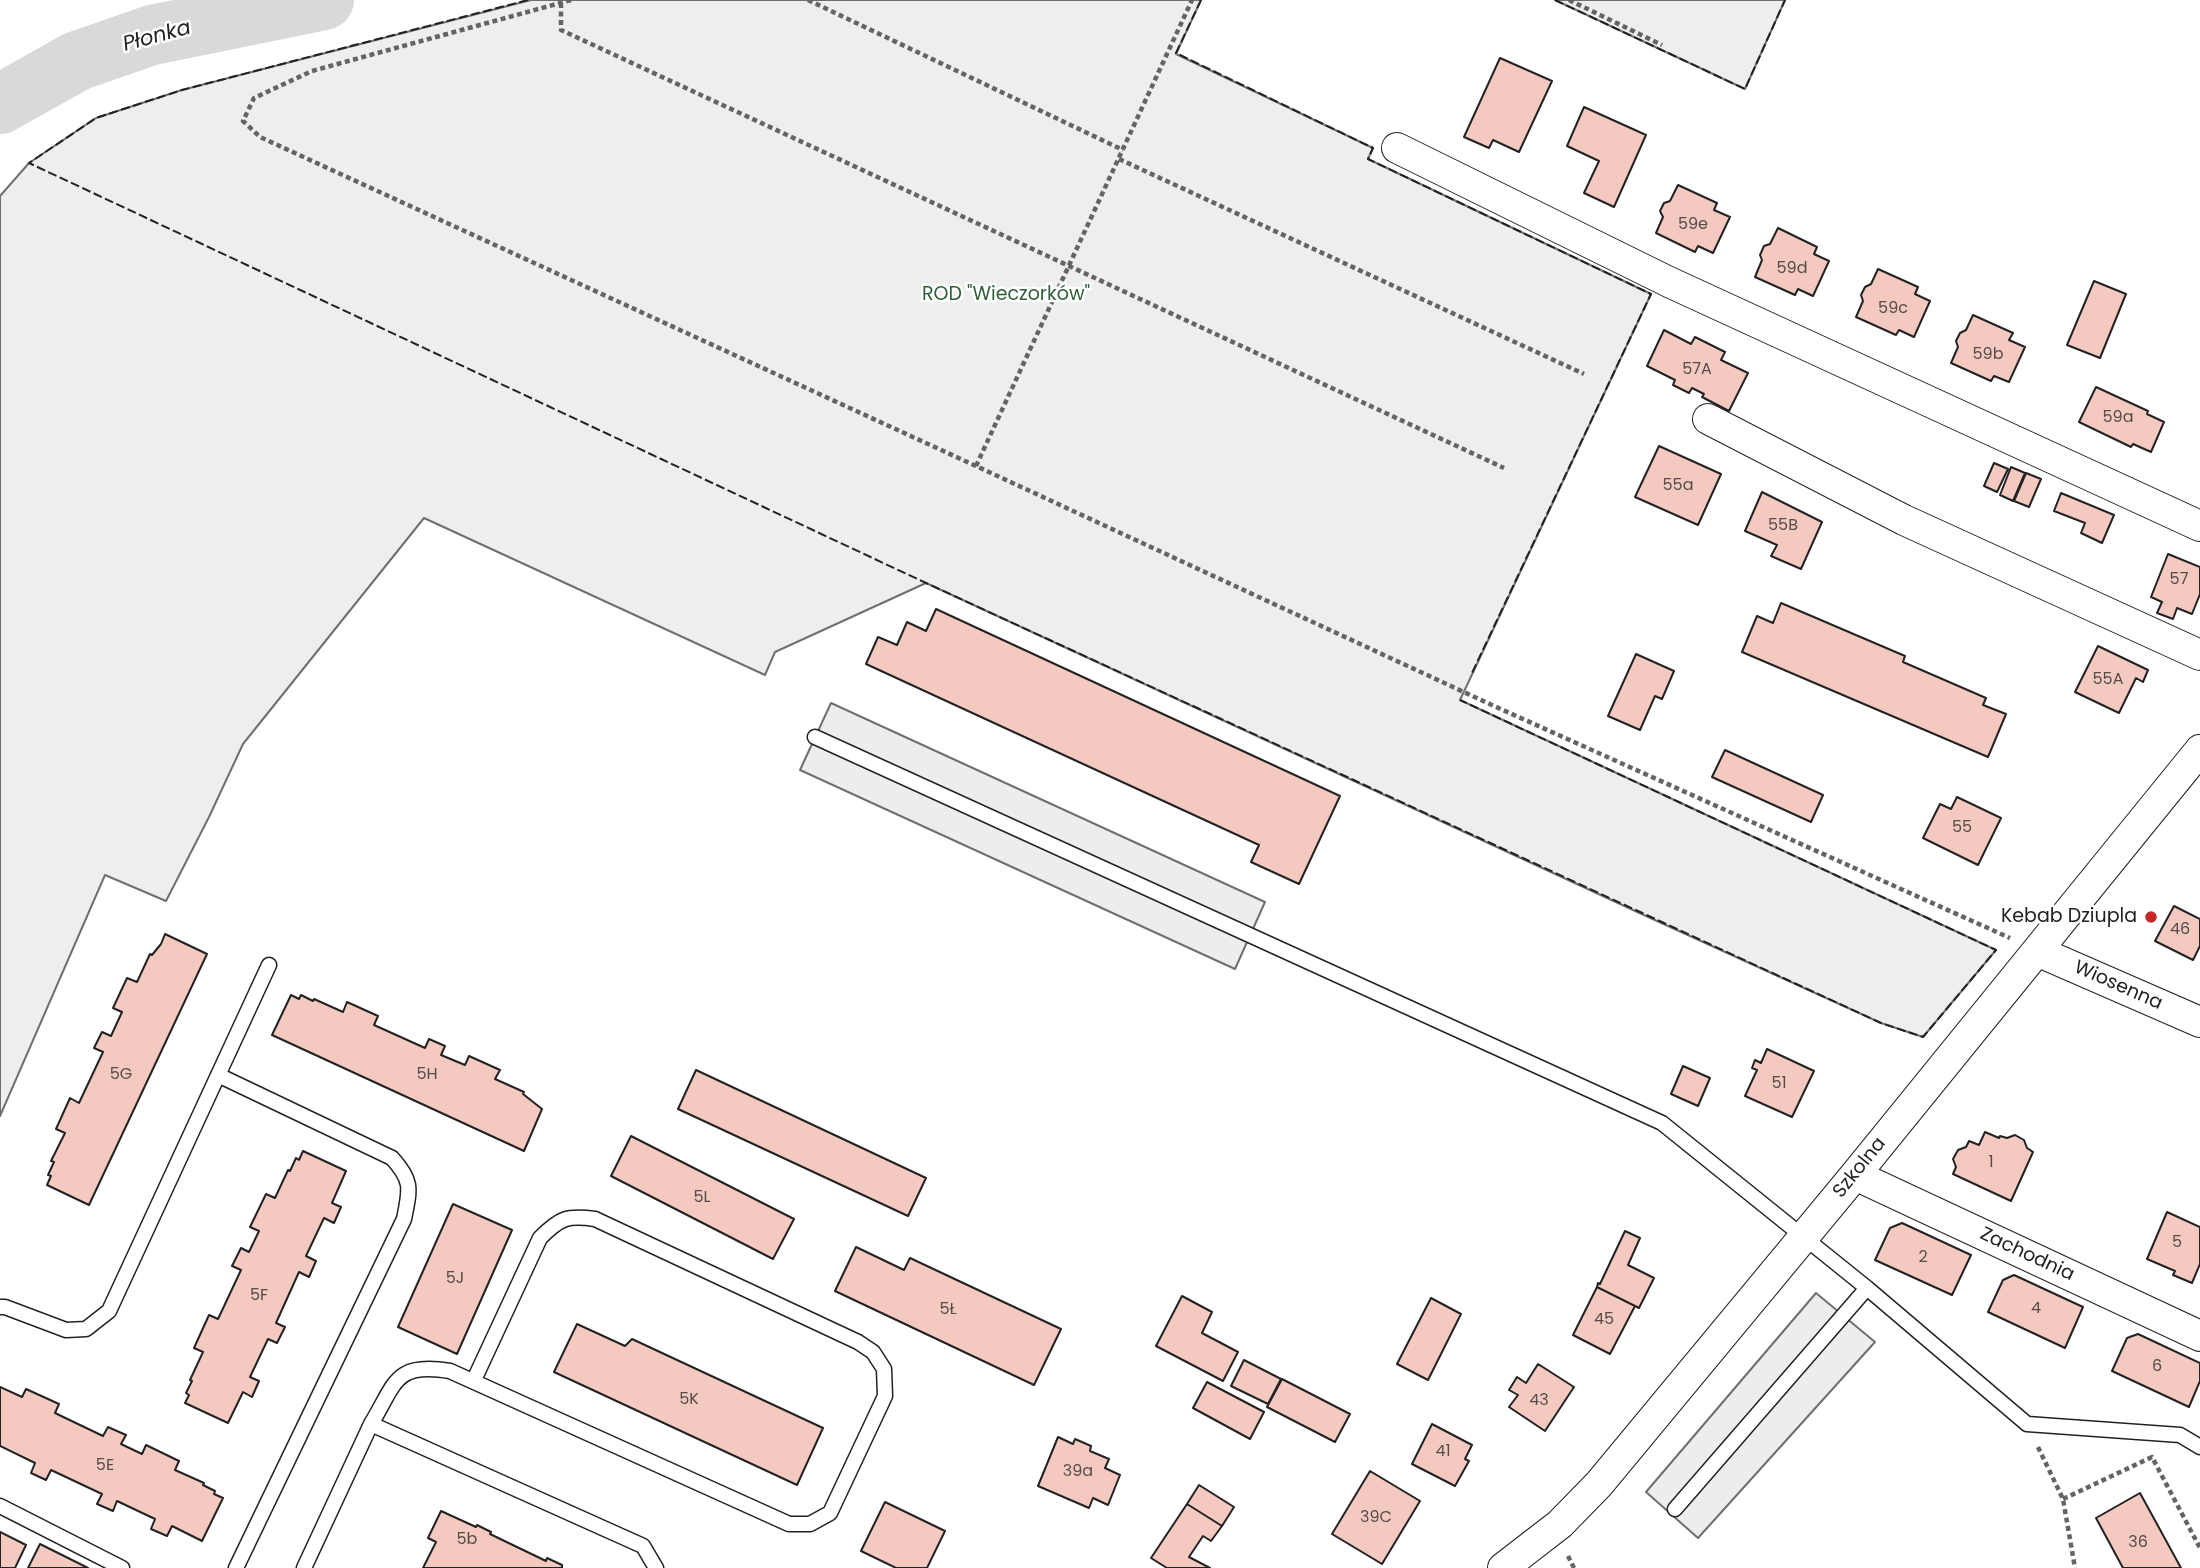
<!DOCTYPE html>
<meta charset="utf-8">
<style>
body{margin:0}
canvas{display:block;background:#fff}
</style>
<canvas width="2200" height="1568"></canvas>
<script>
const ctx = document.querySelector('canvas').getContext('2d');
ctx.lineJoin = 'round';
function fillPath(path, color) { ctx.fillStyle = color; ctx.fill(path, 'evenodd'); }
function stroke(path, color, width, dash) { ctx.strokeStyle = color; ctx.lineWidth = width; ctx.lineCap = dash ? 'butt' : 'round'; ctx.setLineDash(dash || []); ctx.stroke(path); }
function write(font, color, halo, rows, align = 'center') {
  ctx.font = font + ' Poppins,sans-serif'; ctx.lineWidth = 5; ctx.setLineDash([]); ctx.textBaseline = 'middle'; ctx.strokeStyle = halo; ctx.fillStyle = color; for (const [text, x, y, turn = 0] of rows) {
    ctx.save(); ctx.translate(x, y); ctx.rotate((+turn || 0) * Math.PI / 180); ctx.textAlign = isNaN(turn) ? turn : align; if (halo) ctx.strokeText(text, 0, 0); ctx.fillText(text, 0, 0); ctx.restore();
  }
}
const green = new Path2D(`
 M531 0H1201L1176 54 1373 148 1368 159 1651 294 1460 700 1996 950 1923 1037 1881 1023 1646 916 926 583 775 652 765 675 424 518 243 744 209 817 166 901 105 875 0 1116V196L29 163 96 118 182 90Z
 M1555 0H1785L1745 89Z`);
fillPath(green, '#eee');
stroke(green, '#6f6f6f', 2);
const parking = new Path2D(`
 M831 703 1265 902 1235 969 800 770Z
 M1816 1293 1875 1342 1698 1538 1646 1492Z`);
fillPath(parking, '#ededed');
stroke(parking, '#6f6f6f', 2);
stroke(new Path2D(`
 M0 104 77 61 152 35 324 0`), '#d9d9d9', 60);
const building = new Path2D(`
 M1500 58 1552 81 1519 152 1493 140 1489 148 1464 137Z
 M1584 107 1646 135 1614 207 1584 193 1599 161 1567 146Z
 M1678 185 1717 203 1714 210 1730 217 1713 253 1698 246 1695 252 1656 233 1663 217 1660 211 1664 203 1670 201Z
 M1778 228 1817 247 1814 254 1829 261 1813 296 1798 289 1795 295 1755 277 1762 260 1760 255 1764 246 1770 244Z
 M1878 269 1918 287 1915 294 1930 301 1914 337 1899 330 1896 335 1856 317 1863 301 1861 295 1865 287 1871 284Z
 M2094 281 2126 294 2100 358 2067 345Z
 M1973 315 2013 333 2009 340 2025 347 2009 382 1994 376 1991 381 1951 363 1958 347 1956 341 1960 333 1966 330Z
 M1664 330 1691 344 1695 337 1725 352 1721 360 1748 373 1729 411 1702 397 1704 394 1692 388 1689 393 1673 385 1675 380 1647 366Z
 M2096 387 2148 411 2147 414 2164 422 2151 452 2133 444 2131 447 2079 422Z
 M1659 446 1721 474 1698 525 1635 497Z
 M1994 463 2008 469 1997 492 1984 486Z
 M2011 467 2025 473 2013 501 2000 495Z
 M2026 473 2041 479 2029 507 2014 501Z
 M1762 492 1822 522 1801 569 1771 556 1777 545 1745 531Z
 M2061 493 2114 515 2102 543 2081 533 2085 523 2054 511Z
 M2168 554 2200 567V594L2192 614 2177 608 2173 619 2157 613 2162 602 2151 597Z
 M1781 603 1905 656 1903 662 1986 698 1983 705 2006 714 1988 757 1742 652 1757 616 1773 623Z
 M936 609 1340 796 1299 884 1251 862 1259 845 866 664 878 637 897 645 907 622 926 631Z
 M2098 646 2148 670 2143 682 2136 678 2119 713 2075 692Z
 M1636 654 1674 671 1662 699 1655 696 1640 730 1608 716Z
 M1725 750 1823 795 1811 822 1712 777Z
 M1957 797 2001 818 1978 865 1923 838 1940 804 1951 809Z
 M2174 906 2200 919V946L2193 960 2155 941Z
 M165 934 207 954 89 1205 47 1185 51 1176 48 1175 54 1162 51 1161 65 1133 56 1129 70 1098 79 1103 103 1052 94 1048 102 1032 111 1036 122 1012 113 1008 127 978 137 982 150 954 152 955 161 944Z
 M291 995 299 999 301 995 313 1001 314 999 343 1012 347 1002 378 1016 374 1025 425 1048 429 1039 445 1046 441 1055 465 1065 469 1056 500 1070 495 1079 524 1092 523 1094 542 1109 524 1151 272 1035Z
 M1767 1049 1814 1071 1792 1117 1745 1096 1757 1070 1752 1068 1755 1060 1761 1063Z
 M1683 1066 1710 1078 1698 1106 1671 1094Z
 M696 1070 926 1178 908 1216 678 1109Z
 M1985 1132 1999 1138 2000 1136 2007 1138 2015 1135 2024 1140 2027 1148 2033 1152 2011 1201 1953 1174 1956 1167 1953 1159 1958 1150 1966 1147 1969 1141 1979 1145Z
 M631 1136 794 1219 773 1259 611 1176Z
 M303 1151 346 1171 332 1203 341 1207 334 1223 324 1218 306 1256 316 1261 309 1277 299 1272 276 1323 285 1327 277 1343 268 1339 250 1377 259 1381 252 1397 243 1392 228 1423 185 1403 189 1395 186 1393 192 1381 190 1380 203 1352 194 1348 209 1315 218 1319 241 1270 232 1266 241 1248 249 1252 259 1231 250 1227 266 1194 275 1198 288 1170 290 1171 296 1158 299 1160Z
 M453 1204 512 1230 457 1354 398 1327Z
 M2167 1212 2200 1227V1264L2192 1283 2173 1275 2175 1271 2147 1259Z
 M1902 1223 1971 1255 1952 1295 1875 1260 1890 1228Z
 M1625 1231 1640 1238 1628 1265 1654 1278 1639 1308 1597 1287 1598 1283 1600 1284Z
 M856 1247 904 1270 910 1258 1061 1329 1034 1385 835 1291Z
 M2014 1275 2083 1307 2065 1348 1988 1312 2003 1280Z
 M1597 1287 1635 1306 1610 1354 1573 1335Z
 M1182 1296 1212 1312 1202 1333 1238 1352 1223 1381 1156 1346Z
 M1431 1298 1461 1314 1428 1380 1397 1364Z
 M577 1324 625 1346 632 1339 823 1428 797 1485 554 1372Z
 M2138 1334 2200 1363V1381L2189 1407 2112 1371 2127 1338Z
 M1244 1360 1281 1379 1268 1404 1231 1386Z
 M1538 1364 1574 1387 1545 1431 1509 1407 1518 1395 1509 1390 1517 1377 1526 1383Z
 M1282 1379 1350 1414 1335 1442 1267 1407Z
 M1207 1382 1264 1412 1250 1439 1193 1408Z
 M0 1387 22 1397 26 1389 59 1404 55 1413 103 1436 108 1427 126 1435 121 1444 142 1454 146 1445 179 1461 175 1470 204 1483 203 1485 215 1491 214 1494 223 1498 202 1541 172 1526 167 1536 151 1529 155 1519 117 1501 113 1511 97 1504 102 1494 51 1470 46 1480 31 1473 35 1463 0 1446Z
 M1432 1424 1472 1445 1465 1459 1469 1461 1455 1486 1412 1464Z
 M1058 1437 1073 1444 1075 1439 1091 1446 1090 1451 1109 1459 1105 1468 1120 1475 1108 1505 1093 1498 1089 1508 1038 1486Z
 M1370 1471 1420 1501 1382 1564 1332 1534Z
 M1199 1485 1234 1507 1222 1526 1187 1504Z
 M2140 1493 2181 1568H2123L2096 1518Z
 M885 1502 945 1531 927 1568H896L861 1551Z
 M1187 1504 1222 1526 1211 1541 1203 1536 1189 1557 1210 1568H1167L1151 1558Z
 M441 1511 476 1527 477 1525 491 1532 490 1534 546 1561 547 1558 562 1565V1568H423L436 1542 428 1538Z
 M0 1532 26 1545 15 1568H0Z
 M40 1544 88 1568H28Z`);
fillPath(building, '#f3c9c0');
stroke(building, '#222', 2);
const lane = new Path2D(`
 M815 737 1662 1123 1867 1288 2027 1424 2180 1435 2200 1447
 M218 1075 392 1158C413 1181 410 1189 404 1219L236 1568
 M0 1307H5L66 1330 86 1329 109 1311 269 965
 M371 1424C396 1383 394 1362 450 1371L789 1524H810L830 1513 885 1396 884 1369 873 1352 858 1342 595 1219C567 1215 560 1218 540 1238L474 1380
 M0 1506 122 1568
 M1675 1509 1867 1288
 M304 1568 371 1424 643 1546 656 1568`);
const street = new Path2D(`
 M1397 148 1669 282 2200 526
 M1708 419 1904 520 2200 655
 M2037 951 2200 1022
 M1855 1175 2200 1336
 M1503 1568 1560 1524 1599 1484 1855 1175 2200 750`);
stroke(lane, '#222', 17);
stroke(street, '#222', 32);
stroke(new Path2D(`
 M571 0 312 71 254 98 243 121 260 137 976 466 1494 706 2010 938
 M808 0 1123 150
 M1569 0 1662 45
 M561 3V30L1504 468
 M1119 159 1584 374
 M976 466 1192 0
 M2038 1447 2063 1499 2075 1568
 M2063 1499 2152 1457 2200 1548
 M1568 1556 1574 1568`), '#646464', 4.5, [5, 3.5]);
stroke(lane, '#fff', 14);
stroke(street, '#fff', 30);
stroke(new Path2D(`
 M528 0 182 90 96 118 29 163 926 583 1881 1023 1923 1037 1996 950 1460 700
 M1201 0 1176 53 1373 148 1368 159 1651 294 1472 673
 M1555 0 1745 89 1785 0`), '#222', 2, [9, 3.5]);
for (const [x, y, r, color] of [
 [2151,917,7,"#c62828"]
]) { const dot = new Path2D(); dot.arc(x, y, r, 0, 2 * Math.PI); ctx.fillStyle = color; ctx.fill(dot); stroke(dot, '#fff', 2.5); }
write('16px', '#564c4a', null, [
 ["59e",1693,225],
 ["59d",1792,269],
 ["59c",1893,309],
 ["59b",1988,355],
 ["57A",1697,370],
 ["59a",2118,418],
 ["55a",1678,486],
 ["55B",1783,526],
 ["57",2179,580],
 ["55A",2108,680],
 ["55",1962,828],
 ["46",2180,930],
 ["5G",121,1075],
 ["5H",427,1075],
 ["51",1779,1084],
 ["1",1991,1163],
 ["5L",702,1198],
 ["5",2177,1243],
 ["2",1923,1258],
 ["5J",455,1279],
 ["5F",259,1296],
 ["4",2036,1309],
 ["5Ł",948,1310],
 ["45",1604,1320],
 ["6",2157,1367],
 ["5K",689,1400],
 ["43",1539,1401],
 ["41",1443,1452],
 ["5E",105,1466],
 ["39a",1078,1472],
 ["39C",1376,1518],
 ["5b",467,1540],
 ["36",2138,1543]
]);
write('19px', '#2f5e38', '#fff', [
 ["ROD \"Wieczorków\"",1006,295]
]);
write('19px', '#222', '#fff', [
 ["Kebab Dziupla",2137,917]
], 'right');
write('19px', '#222', '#fff', [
 ["Wiosenna",2118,986,24],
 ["Szkolna",1860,1168,-51],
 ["Zachodnia",2027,1255,25]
]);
write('italic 21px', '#222', '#fff', [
 ["Płonka",157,37,-15]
]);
</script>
